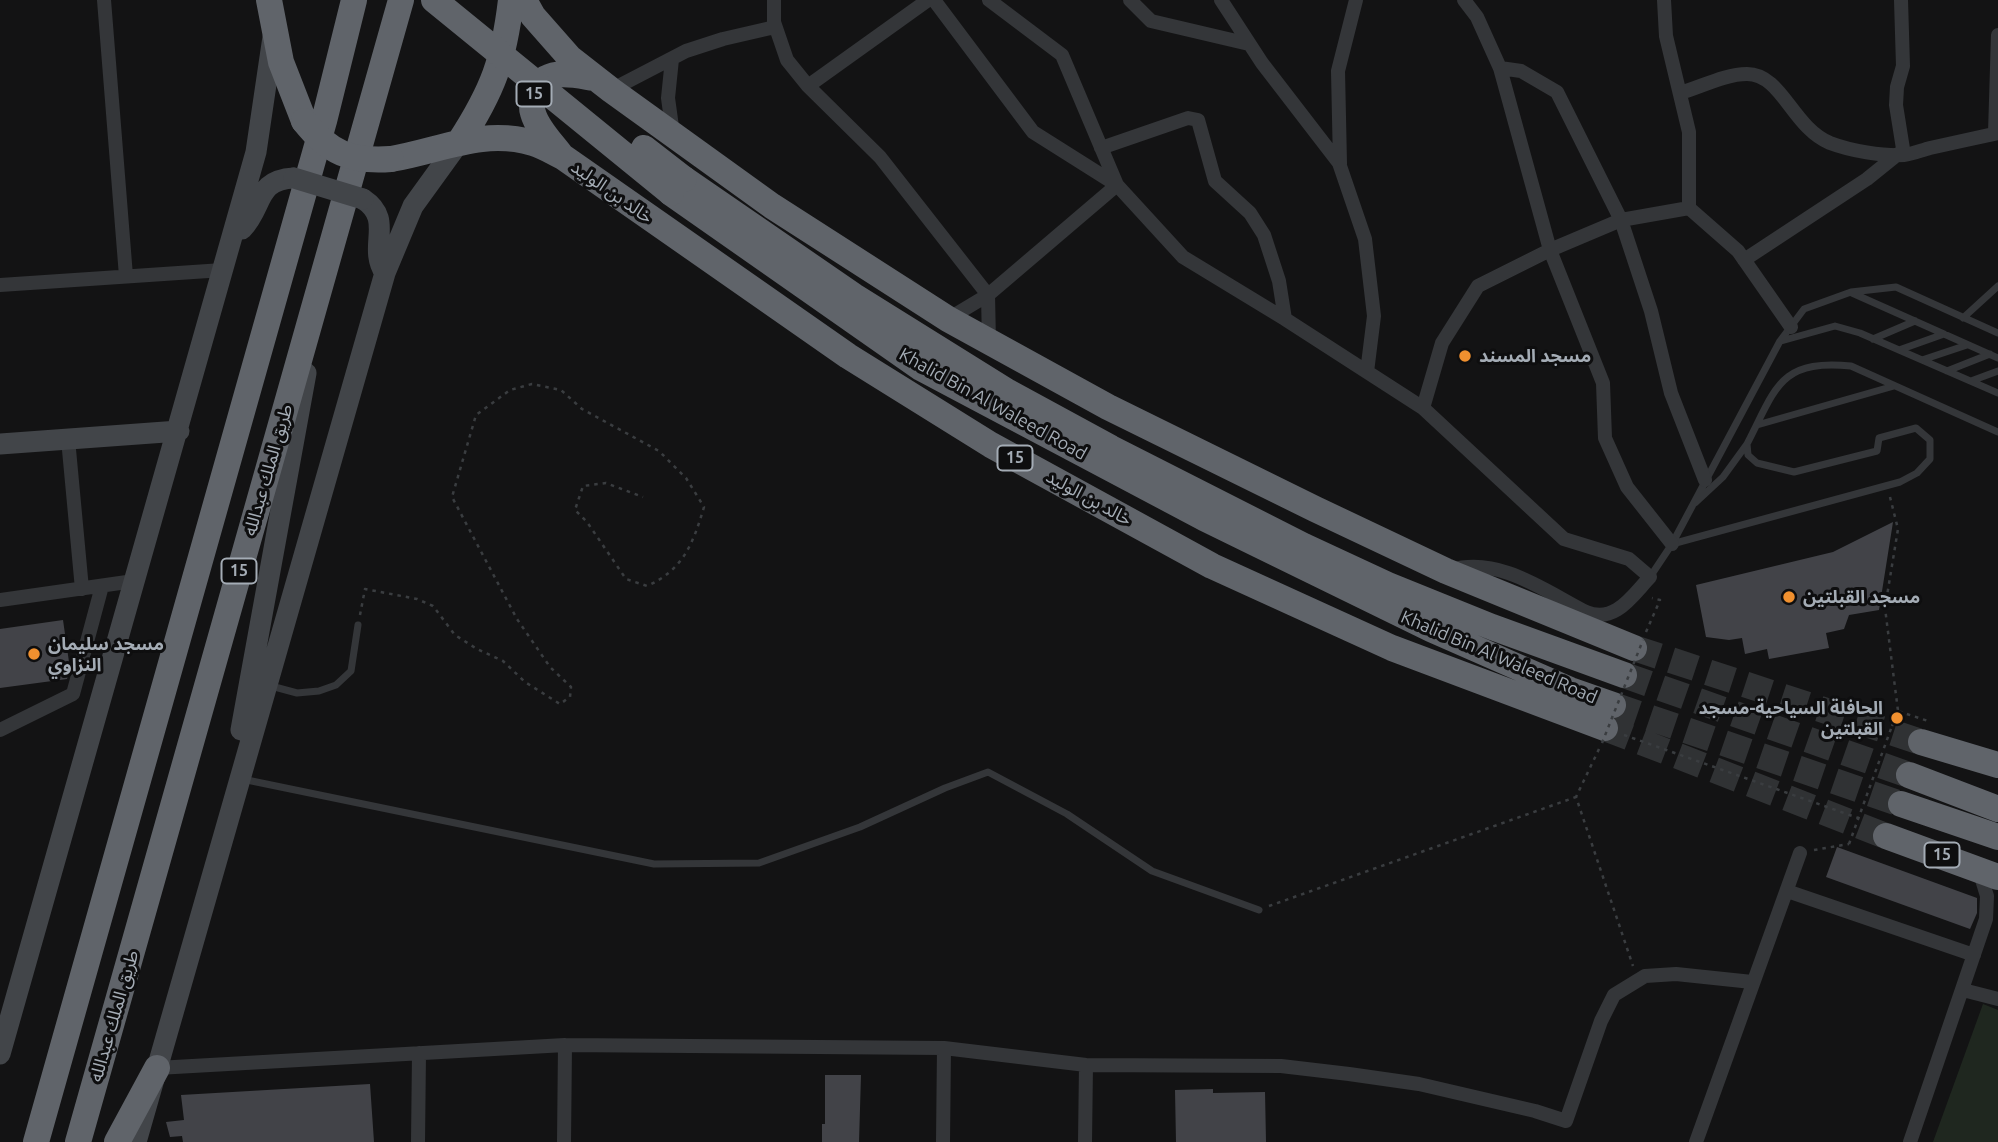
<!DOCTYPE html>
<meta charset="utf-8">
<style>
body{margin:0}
canvas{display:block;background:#131314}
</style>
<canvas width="1998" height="1142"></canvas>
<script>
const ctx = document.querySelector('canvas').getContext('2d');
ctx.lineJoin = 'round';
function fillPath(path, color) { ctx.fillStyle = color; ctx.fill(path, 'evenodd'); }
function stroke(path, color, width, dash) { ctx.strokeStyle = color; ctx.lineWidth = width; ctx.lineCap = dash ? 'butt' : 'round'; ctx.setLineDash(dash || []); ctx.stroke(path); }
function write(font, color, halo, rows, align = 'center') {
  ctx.font = font + ' Ubuntu,"Noto Sans Arabic",sans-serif'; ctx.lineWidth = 6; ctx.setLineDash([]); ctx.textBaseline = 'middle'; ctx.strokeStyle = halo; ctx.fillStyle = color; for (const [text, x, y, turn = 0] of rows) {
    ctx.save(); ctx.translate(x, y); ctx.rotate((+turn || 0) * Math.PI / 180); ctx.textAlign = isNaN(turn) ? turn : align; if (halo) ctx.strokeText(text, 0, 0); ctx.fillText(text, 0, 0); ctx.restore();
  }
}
fillPath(new Path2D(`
 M1983 1004 1998 1010V1142H1933Z`), '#1f271f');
fillPath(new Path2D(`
 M1893 522 1879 610 1849 615 1844 629 1826 633 1829 648 1769 659 1767 649 1745 654 1742 638 1729 640 1706 637 1696 585 1833 552Z
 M63 620 70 669 67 679 0 688V629Z
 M1837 847 1977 898V913L1970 929 1826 877Z
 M825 1075H861L859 1142H822V1124H825Z
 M370 1084 374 1142H183L182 1136 170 1137 166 1122 184 1120 181 1095Z
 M1213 1089V1093L1265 1092 1266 1142H1176L1175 1090Z`), '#424348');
stroke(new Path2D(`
 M1634 648 1921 742
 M1624 675 1909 775
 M1613 705 1901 804
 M1605 728 1886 836`), '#303234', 26, [26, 13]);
stroke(new Path2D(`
 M1890 497 1898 529 1885 608 1898 711
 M360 615 365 589 417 599 433 606 455 635 477 649 503 661 525 682 560 704 570 697 571 687 550 667 517 619 452 497 476 415 510 390 532 384 561 390 582 409 659 451 686 478 704 507C693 544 683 570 647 586L626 579 587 522 575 510 583 486 606 483 643 497
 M1646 632 1660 600 1652 598
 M1892 726 1898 711 1928 721
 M1624 735 1858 818
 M1599 749 1576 797 1633 966
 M1814 850 1849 844
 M1269 906 1576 797`), '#3a3d40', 2.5, [3.5, 5]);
stroke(new Path2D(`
 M1852 293 1998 358
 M1963 318 1998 286
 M1873 339 1915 321
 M1781 341 1835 326 1860 333 1998 393
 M1899 350 1944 334
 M1922 360 1967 345
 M1947 371 1990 354
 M1971 381 1998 371
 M1757 425 1894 386
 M1695 503 1723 477 1747 444
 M1672 544 1900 482 1917 473 1930 459V440L1916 428 1879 438 1877 451 1794 472 1757 463 1748 455 1747 444C1776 388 1779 359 1851 366L1998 432
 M1650 577 1672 544 1780 341 1804 309 1851 292 1896 287 1998 333
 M271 686 297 693 319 691 336 685 351 671 358 625
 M242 779 654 864 759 863 860 827 945 788 988 772 1067 814 1152 871 1259 910`), '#343639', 7);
stroke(new Path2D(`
 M104 0 126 276
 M774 0V22L787 60 808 86 880 157 988 295 989 342
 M934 0 1033 132 1117 185 1183 257 1285 319 1423 408 1564 539 1629 559 1650 577C1632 596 1615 624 1586 612 1545 591 1499 556 1451 570
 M1130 0 1151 21 1249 44
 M1221 0 1262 63 1339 163 1365 239 1374 316 1367 372
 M1464 0 1477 17 1500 68 1550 250 1603 383 1605 438 1627 487 1672 544
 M1664 0 1666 36 1689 132V208L1738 251 1791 327
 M1901 0 1903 66 1897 87 1896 105 1904 155
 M672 59 668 98 673 134
 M1500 68 1521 71 1557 92 1621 220 1651 311 1671 393 1705 480
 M808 86 928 0
 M611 90 686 51 723 39 775 27
 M1680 93C1701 87 1725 74 1747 74 1782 74 1792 127 1830 143 1851 151 1882 156 1904 155 1913 154 1922 150 1930 148 1953 143 1975 138 1998 133
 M1995 133 1998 35
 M1101 148 1188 118 1198 120 1215 181 1250 213 1264 235 1279 281 1285 319
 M1340 164 1338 71 1356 0
 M1744 260 1867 179 1898 154
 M0 285 223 270
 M948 319 988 295 1117 185 1062 55 989 0
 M1423 408 1442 343 1478 286 1550 250 1621 220 1689 208
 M68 439 82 589
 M0 600 134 581
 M0 730 73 694 102 586
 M1787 891 1974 955
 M1963 990 1998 999
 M157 1068 565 1045 944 1048 1086 1065 1281 1066 1349 1074 1419 1084 1535 1111 1566 1121 1601 1021 1614 995 1645 976 1676 974 1752 982
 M418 1142 419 1053
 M564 1142 565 1045
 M943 1142 944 1048
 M1085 1142 1086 1065
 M1696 1142 1800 853
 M1910 1142 1986 919 1987 896 1979 870`), '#343639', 14);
stroke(new Path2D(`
 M363 199C395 220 367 246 385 273
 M242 229C264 206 255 180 294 178
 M0 444 179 431
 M241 730 306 373
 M0 1054 256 152 273 37
 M136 1142 385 273 413 206 460 141`), '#424549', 21);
stroke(new Path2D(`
 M269 0 281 62 304 121
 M524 0 533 16 570 58 611 90 772 206 948 319 1108 407 1315 509 1446 571 1634 648
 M460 141C493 90 504 60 511 0
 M561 155C552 143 537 128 533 113 531 107 532 97 535 91 546 67 574 75 594 78
 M391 159C440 151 482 128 533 143 543 146 553 152 563 157L848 356 991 445 1212 566 1392 648 1605 728
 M684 179 854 296 1008 392 1111 448 1304 546 1388 585 1492 627 1624 675
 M671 193 921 368 1204 518 1431 629 1570 690 1613 705
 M1921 742 1998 765
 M1909 775 1998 809
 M1901 804 1998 837
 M1886 836 1998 877
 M36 1142 324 121 354 0
 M78 1142 401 0
 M117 1142 157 1068`), '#60646a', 26);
stroke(new Path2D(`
 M1602 743 1643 640
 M1849 844 1892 726`), '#3a3d40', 2.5, [3.5, 5]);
stroke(new Path2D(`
 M294 178 363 199`), '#424549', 21);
stroke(new Path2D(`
 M434 0 671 193
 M304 121C329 153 351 162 391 159
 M644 148 684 179`), '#60646a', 26);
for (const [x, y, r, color] of [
 [1465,356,7,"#f0902f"],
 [1789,597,7,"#f0902f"],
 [34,654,7,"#f0902f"],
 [1897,718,7,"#f0902f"]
]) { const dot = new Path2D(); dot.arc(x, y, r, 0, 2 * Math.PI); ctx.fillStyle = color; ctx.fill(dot); stroke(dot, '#0e0e0f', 2.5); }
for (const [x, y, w] of [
 [534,94,35],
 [1015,458,35],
 [239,571,35],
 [1942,855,35]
]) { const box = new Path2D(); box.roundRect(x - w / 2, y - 12.5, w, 25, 5); ctx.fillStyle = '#0e0e0f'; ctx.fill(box); stroke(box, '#a4acb5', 2); }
write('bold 16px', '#a4acb5', null, [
 ["15",534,94],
 ["15",1015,458],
 ["15",239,571],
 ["15",1942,855]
]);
write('18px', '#a4acb5', '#0e0e0f', [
 ["خالد بن الوليد",612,192,35],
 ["Khalid Bin Al Waleed Road",993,404,29],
 ["طريق الملك عبدالله",268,470,-74],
 ["خالد بن الوليد",1089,498,29],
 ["Khalid Bin Al Waleed Road",1499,657,23],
 ["طريق الملك عبدالله",114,1016,-74]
]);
write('bold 18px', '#a4acb5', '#0e0e0f', [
 ["مسجد المسند",1479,356],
 ["مسجد القبلتين",1803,597],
 ["مسجد سليمان",48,644],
 ["النزاوي",48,665],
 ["الحافلة السياحية-مسجد",1883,708,"right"],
 ["القبلتين",1883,729,"right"]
], 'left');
</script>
